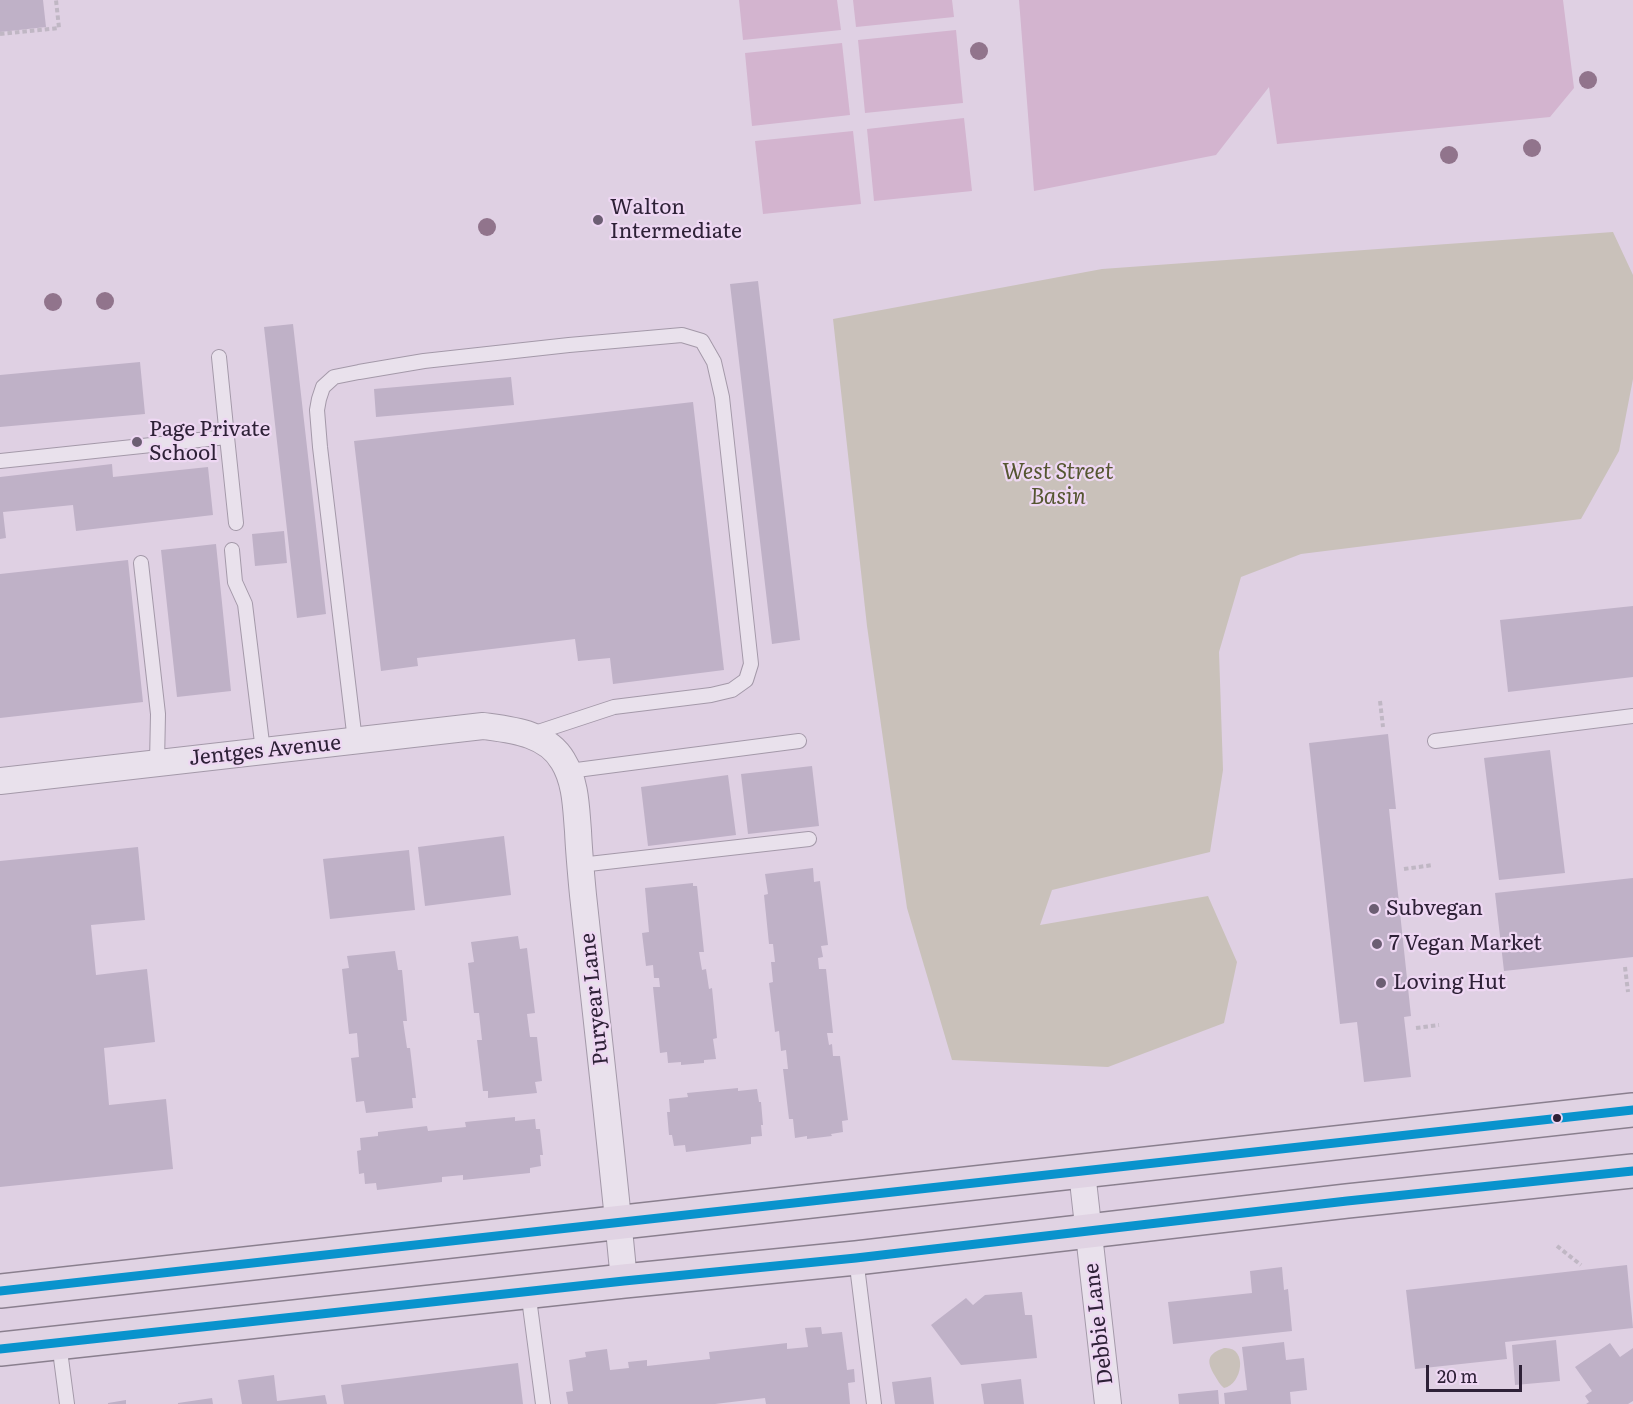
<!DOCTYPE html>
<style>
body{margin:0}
#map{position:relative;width:1633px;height:1404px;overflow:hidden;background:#dfd0e3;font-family:Literata,serif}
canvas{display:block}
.scale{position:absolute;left:1426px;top:1365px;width:96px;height:27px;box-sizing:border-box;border:3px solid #2e2137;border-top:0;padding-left:8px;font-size:18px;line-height:21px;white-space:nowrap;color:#2e2137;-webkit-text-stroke:4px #eed7f3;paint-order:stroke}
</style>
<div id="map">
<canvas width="1633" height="1404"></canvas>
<div class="scale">20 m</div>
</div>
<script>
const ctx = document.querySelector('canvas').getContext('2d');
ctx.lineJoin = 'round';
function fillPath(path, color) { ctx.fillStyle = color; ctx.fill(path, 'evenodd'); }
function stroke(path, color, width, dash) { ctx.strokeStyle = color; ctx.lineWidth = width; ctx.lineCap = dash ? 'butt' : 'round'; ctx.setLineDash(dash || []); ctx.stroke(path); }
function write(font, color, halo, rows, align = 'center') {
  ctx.font = font + ' Literata,serif'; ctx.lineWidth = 4.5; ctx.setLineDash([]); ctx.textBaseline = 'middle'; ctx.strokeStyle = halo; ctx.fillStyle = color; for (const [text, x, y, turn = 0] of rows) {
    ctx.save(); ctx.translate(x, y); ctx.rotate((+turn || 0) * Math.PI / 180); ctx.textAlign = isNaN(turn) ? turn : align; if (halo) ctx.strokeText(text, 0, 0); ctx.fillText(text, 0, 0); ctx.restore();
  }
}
fillPath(new Path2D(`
 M739 0H837L841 30 743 40Z
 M853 0H952L954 17 856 27Z
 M1019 0H1563L1574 88 1550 117 1277 144 1269 87 1216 155 1034 191Z
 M956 30 963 103 865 113 858 40Z
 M842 43 850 115 752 126 745 53Z
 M964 118 972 191 874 201 867 129Z
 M853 131 861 204 763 214 755 141Z`), '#d3b4cf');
fillPath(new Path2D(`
 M1613 232 1633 275V379L1619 451 1581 519 1301 554 1241 577 1219 652 1223 770 1210 852 1052 890 1040 925 1208 896 1237 962 1224 1023 1108 1067 952 1060 907 908 867 626 833 319 1102 269Z
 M1224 1348C1248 1346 1243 1384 1224 1388 1220 1385 1218 1381 1215 1376 1206 1361 1207 1354 1224 1348Z`), '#c9c1ba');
fillPath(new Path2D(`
 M0 0H43L46 27 0 32Z
 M758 281 800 640 772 644 730 284Z
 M293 324 326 614 297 618 264 327Z
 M140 362 145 414 0 427V375Z
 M511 377 514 405 376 417 374 389Z
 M693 402 724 670 613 684 610 658 578 661 575 639 417 658 418 666 381 671 354 441Z
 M112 464 113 477 208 467 213 515 76 531 73 505 3 512 6 538 0 539V477Z
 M284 531 287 563 255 566 252 534Z
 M216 544 231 691 177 697 161 550Z
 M128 560 143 702 0 718V574Z
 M1633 606V677L1508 692 1500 620Z
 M1388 734 1396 809H1389L1411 1016 1404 1017 1411 1077 1364 1082 1357 1022 1340 1024 1309 743Z
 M1550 750 1565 873 1499 880 1484 758Z
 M812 766 819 826 748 834 741 774Z
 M728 775 736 835 648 846 641 787Z
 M504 836 511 895 425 906 418 847Z
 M138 847 145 920 91 925 96 975 147 969 155 1042 104 1048 109 1105 166 1099 173 1169 0 1187V861Z
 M409 850 415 910 330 919 323 859Z
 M813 868 814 882 820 881 828 945 821 946 823 957 818 958 819 969H826L833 1033H827L829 1045 832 1044 833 1056H840L848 1120 842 1121 843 1132 831 1134 832 1136 807 1139V1136L795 1138 793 1119H789L783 1069H788L786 1050 781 1051 779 1031 775 1032 769 983 773 982 771 962H775L773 944H769L764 895 768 894 765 874Z
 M1633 878V957L1504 971 1495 893Z
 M693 883V886H697L704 952H699L702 970 706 969 709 989 712 988 717 1038 713 1039 716 1059 704 1060V1063L681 1065V1062L668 1063 667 1052 660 1053 653 987H660L659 978H654L653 965 646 966 642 933 649 932 645 888Z
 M518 936 520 949 527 948 535 1013 527 1014 530 1037H537L542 1081 535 1082 537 1093 488 1098V1091H483L477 1040H482L479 1013H474L468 963 474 962 471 942Z
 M395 951 398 970H402L407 1021H403L407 1048H410L416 1098H412L413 1108 366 1113 364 1101 356 1102 351 1058 359 1057 357 1033 349 1034 342 969 349 968 347 956Z
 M738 1088V1091L757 1089 759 1102H761L763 1125H761L762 1136 751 1137V1144L686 1152 685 1145 674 1146 672 1135H669L667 1112H670L669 1099 688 1097 687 1093Z
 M515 1117V1121L535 1119 536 1129H540L543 1155H540L541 1166 530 1168V1173L463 1180V1175L442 1177V1182L377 1190 376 1183 365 1184 364 1173 359 1174 357 1151 361 1150 360 1138 378 1136V1132L427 1126 428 1131 466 1127 465 1122Z
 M1627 1265 1633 1328 1505 1342 1507 1359 1415 1369 1406 1290Z
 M1282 1267 1284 1290 1288 1289 1292 1331 1173 1344 1168 1302 1252 1293 1250 1271Z
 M1022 1292 1025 1315H1032L1037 1358 961 1365 931 1325 966 1298 973 1305 985 1295Z
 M821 1327 822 1334 842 1332 847 1370 854 1369 855 1382 848 1383 850 1404H766L765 1398 715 1404H568L566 1392 573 1391 569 1360 586 1357 585 1352 607 1349 610 1370 629 1368 628 1362 647 1360V1366L710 1359 709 1352 787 1343V1349L808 1347 805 1328Z
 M1556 1340 1560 1381 1515 1385 1512 1345Z
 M1284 1342 1286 1360 1304 1358 1307 1390 1290 1392 1291 1404H1225L1224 1393 1247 1390 1242 1347Z
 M1610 1343 1620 1357 1633 1348V1401L1628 1404H1586L1589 1402 1585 1396 1592 1391 1575 1367Z
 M518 1363 523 1404H344L341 1385Z
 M274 1375 277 1401 325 1395 327 1404H242L238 1380Z
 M931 1377 934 1404H895L892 1382Z
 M1021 1379 1024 1404H984L981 1384Z
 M1218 1390 1219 1404H1179L1178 1394Z
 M212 1398 213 1404H178V1403Z
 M126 1400V1404H108V1403Z`), '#bfb1c7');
const lane = new Path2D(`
 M227 437 236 523
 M0 461 227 437 219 357
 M232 550 235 582 245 604 263 751
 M141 563 158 714 157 763
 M355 741 320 447 317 410 319 399 323 387 334 377 359 372 424 361 569 345 682 335 702 341 714 362 722 397 751 664 746 680 732 690 711 695 614 707 532 734
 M1435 741 1633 716
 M569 771 799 741
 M580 865 809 839
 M856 1258 874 1404
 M528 1291 543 1404
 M59 1343 67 1404`);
const street = new Path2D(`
 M0 781 483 726C512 730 547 733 563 761 576 782 576 808 578 831 579 853 581 874 583 895 597 1024 612 1152 624 1281
 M1082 1172 1108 1404`);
const primary = new Path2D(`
 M0 1291 1633 1110
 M0 1349 624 1281 856 1258 1347 1201 1633 1171`);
stroke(lane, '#a499a9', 16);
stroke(street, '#a499a9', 28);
stroke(primary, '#8a7f8e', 36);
stroke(new Path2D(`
 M0 34 59 28 56 0
 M1380 701 1383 727
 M1404 869 1433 865
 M1625 967 1628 992
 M1416 1028 1439 1025
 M1557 1246 1581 1265`), '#c0b7c4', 4, [4.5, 3]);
stroke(lane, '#e9e1ec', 14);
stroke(street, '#e9e1ec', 26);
stroke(primary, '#e0d3e3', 33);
stroke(new Path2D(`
 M0 1291 1633 1110
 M0 1349 624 1281 856 1258 1347 1201 1633 1171`), '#0993cd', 9);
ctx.fillStyle = '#91748c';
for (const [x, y] of [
 [979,51],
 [1588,80],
 [1532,148],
 [1449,155],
 [487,227],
 [105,301],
 [53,302]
]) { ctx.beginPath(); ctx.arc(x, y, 9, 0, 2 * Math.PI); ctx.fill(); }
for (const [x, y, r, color] of [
 [598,220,6,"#6c5e73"],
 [137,442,6,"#6c5e73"],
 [1374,909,6,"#6c5e73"],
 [1377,944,6,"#6c5e73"],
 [1381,983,6,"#6c5e73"],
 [1557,1118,5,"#2e2137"]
]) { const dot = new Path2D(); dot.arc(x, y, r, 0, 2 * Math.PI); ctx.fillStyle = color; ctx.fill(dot); stroke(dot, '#eed7f3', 2); }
write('21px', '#2e2137', '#eed7f3', [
 ["Walton",610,208],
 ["Intermediate",610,232],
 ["Page Private",149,430],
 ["School",149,454],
 ["Subvegan",1386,909],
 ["7 Vegan Market",1389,944],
 ["Loving Hut",1393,983]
], 'left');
write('21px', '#2e2137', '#eed7f3', [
 ["Jentges Avenue",265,751,-6],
 ["Puryear Lane",595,999,-96],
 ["Debbie Lane",1099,1324,-97]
]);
write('italic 22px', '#555631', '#eed7f3', [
 ["West Street",1058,473],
 ["Basin",1058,498]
]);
</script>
